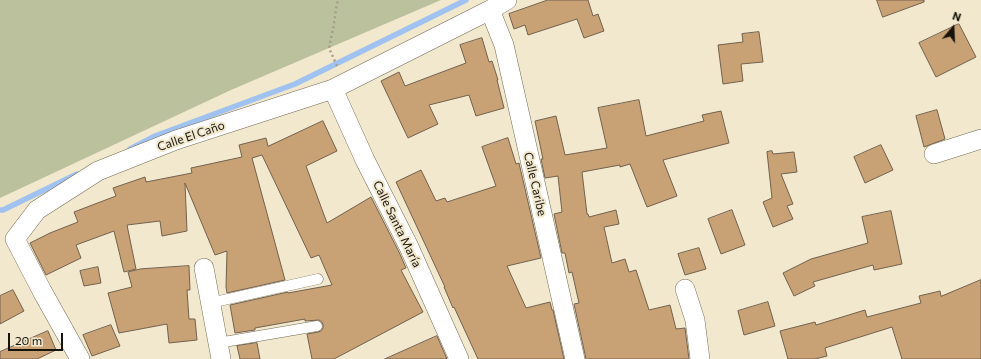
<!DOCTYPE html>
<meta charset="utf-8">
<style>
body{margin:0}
#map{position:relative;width:981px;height:359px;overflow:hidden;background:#f1e8ce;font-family:Commissioner,sans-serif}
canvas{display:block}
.north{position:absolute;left:933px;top:8px;width:40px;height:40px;-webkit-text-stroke:3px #f1e8ce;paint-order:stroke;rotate:19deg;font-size:11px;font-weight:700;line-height:16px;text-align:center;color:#16130a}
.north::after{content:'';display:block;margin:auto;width:14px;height:18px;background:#16130a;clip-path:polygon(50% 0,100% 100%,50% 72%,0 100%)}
.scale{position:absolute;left:8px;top:333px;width:55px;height:18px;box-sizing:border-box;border:2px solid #16130a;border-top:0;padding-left:5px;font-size:12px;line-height:14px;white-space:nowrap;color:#16130a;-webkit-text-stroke:3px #f1e8ce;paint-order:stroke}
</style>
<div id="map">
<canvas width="981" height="359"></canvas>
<div class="north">N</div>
<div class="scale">20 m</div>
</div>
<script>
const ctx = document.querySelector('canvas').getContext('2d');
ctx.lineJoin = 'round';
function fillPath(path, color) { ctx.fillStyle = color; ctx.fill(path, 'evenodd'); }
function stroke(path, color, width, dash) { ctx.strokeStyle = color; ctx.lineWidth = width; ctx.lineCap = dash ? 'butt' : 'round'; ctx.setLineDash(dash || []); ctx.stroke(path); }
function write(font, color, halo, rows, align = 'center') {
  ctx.font = font + ' Commissioner,sans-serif'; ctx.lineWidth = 4; ctx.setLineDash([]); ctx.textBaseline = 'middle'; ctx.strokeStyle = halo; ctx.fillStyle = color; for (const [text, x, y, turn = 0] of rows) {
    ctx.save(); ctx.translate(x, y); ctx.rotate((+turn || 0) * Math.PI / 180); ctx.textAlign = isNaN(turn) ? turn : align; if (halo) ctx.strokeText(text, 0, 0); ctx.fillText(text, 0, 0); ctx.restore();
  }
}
fillPath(new Path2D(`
 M0 0H441L231 90 0 198Z`), '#bbc19c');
stroke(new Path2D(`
 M130 149 155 136 295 84 466 0
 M0 210H3L77 174`), '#9fc2f0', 5.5);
const building = new Path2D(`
 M548 0H588L593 16 598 14 604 31 584 38 577 19 528 35 525 25 514 29 509 14Z
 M877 0H924V2L883 17Z
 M959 24 976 57 936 77 919 43Z
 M759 32 763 62 741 64 743 81 723 84 718 45 743 42 742 34Z
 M482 38 489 62 492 61 498 80H497L504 108 476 116 469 95 429 105 438 124 408 138 381 81 399 72 405 86 466 63 460 45Z
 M639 100 646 136 704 121 702 115 721 111 729 143 663 160 677 196 647 207 630 164 620 167V165L582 172 587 214H588L589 217 616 210 619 224 604 227 612 263 625 259 629 272 636 270 649 310 670 305 676 329 685 328 689 359H586L574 304 579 303 572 272 569 273 565 253H562L554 214 562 212 558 176 545 178 541 159H543L535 121 556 116 565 155 607 148 598 108Z
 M937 110 945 139 924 147 916 116Z
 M323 121 337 151 306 166 327 223 371 197 399 252 406 268 401 270 423 312 334 359H312L307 334 318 332 321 331 323 328V325L322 322 319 320 305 321V319L255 328V330L235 333 230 305 288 292V293L332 285 319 255 311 258 262 155 252 158 285 280 227 293 226 287 227 251 215 255 185 183 187 231 162 236 160 221 127 225 136 269 124 272 114 231 76 245 81 258 46 275 30 243 50 233 78 222 74 212 116 196 113 188 145 177 146 182 192 173 191 168 242 157 239 145 266 138 268 146Z
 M508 138 516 164 519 163 541 258 507 266 526 308 550 302 552 310H553L564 359H478L454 307 453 308 444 287H445L396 182 421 170 436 201 445 198 447 202 496 186 482 147Z
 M881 145 893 170 865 183 854 157Z
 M772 151 773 154 794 152 797 172 781 174 793 204 787 206 793 219 773 227 763 202 772 198 767 152Z
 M732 210 745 245 721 254 708 219Z
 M891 211 902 264 874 270 873 265 813 282 815 286 794 296 783 273 811 259 868 243 862 217Z
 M699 248 706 269 685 275 678 254Z
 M189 266 190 290H187L189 319H195L197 340 169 343 167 324 119 333 108 293 132 287 128 272 140 269Z
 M98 267 101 283 84 286 80 271Z
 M981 280V359H902L892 327 825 348 827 356 815 359H788L780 331 815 322 816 325 865 310 867 317 921 303 919 296 940 291 941 296Z
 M13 290 24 311 0 324V296Z
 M768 302 775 326 744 335 738 311Z
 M111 325 120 346 92 356 83 335Z
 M48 331 56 350 37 359H0V352Z
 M437 336 447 359H385Z
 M257 343 260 359H240L237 346Z`);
fillPath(building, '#c8a174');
stroke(building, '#72614e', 1);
const service = new Path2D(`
 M210 303 318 279
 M218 343 317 326`);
const minor = new Path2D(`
 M490 10 504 45 575 359
 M333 89 365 160 409 247 459 359
 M934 154 981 139
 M204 268 221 359
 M685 289 695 320 700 359
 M80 359 42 291 15 239 37 210 98 171 176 140 333 89 490 10 507 0`);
stroke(service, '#746c55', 11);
stroke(minor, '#746c55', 20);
stroke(new Path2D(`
 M337 66 329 48 334 24 336 9 338 0`), '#a59e8a', 2.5, [2, 3]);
stroke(service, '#fff', 10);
stroke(minor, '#fff', 19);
write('12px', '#16130a', '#f1e8ce', [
 ["Calle El Caño",191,136,-19],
 ["Calle Caribe",535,184,77],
 ["Calle Santa María",397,224,64]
]);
</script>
